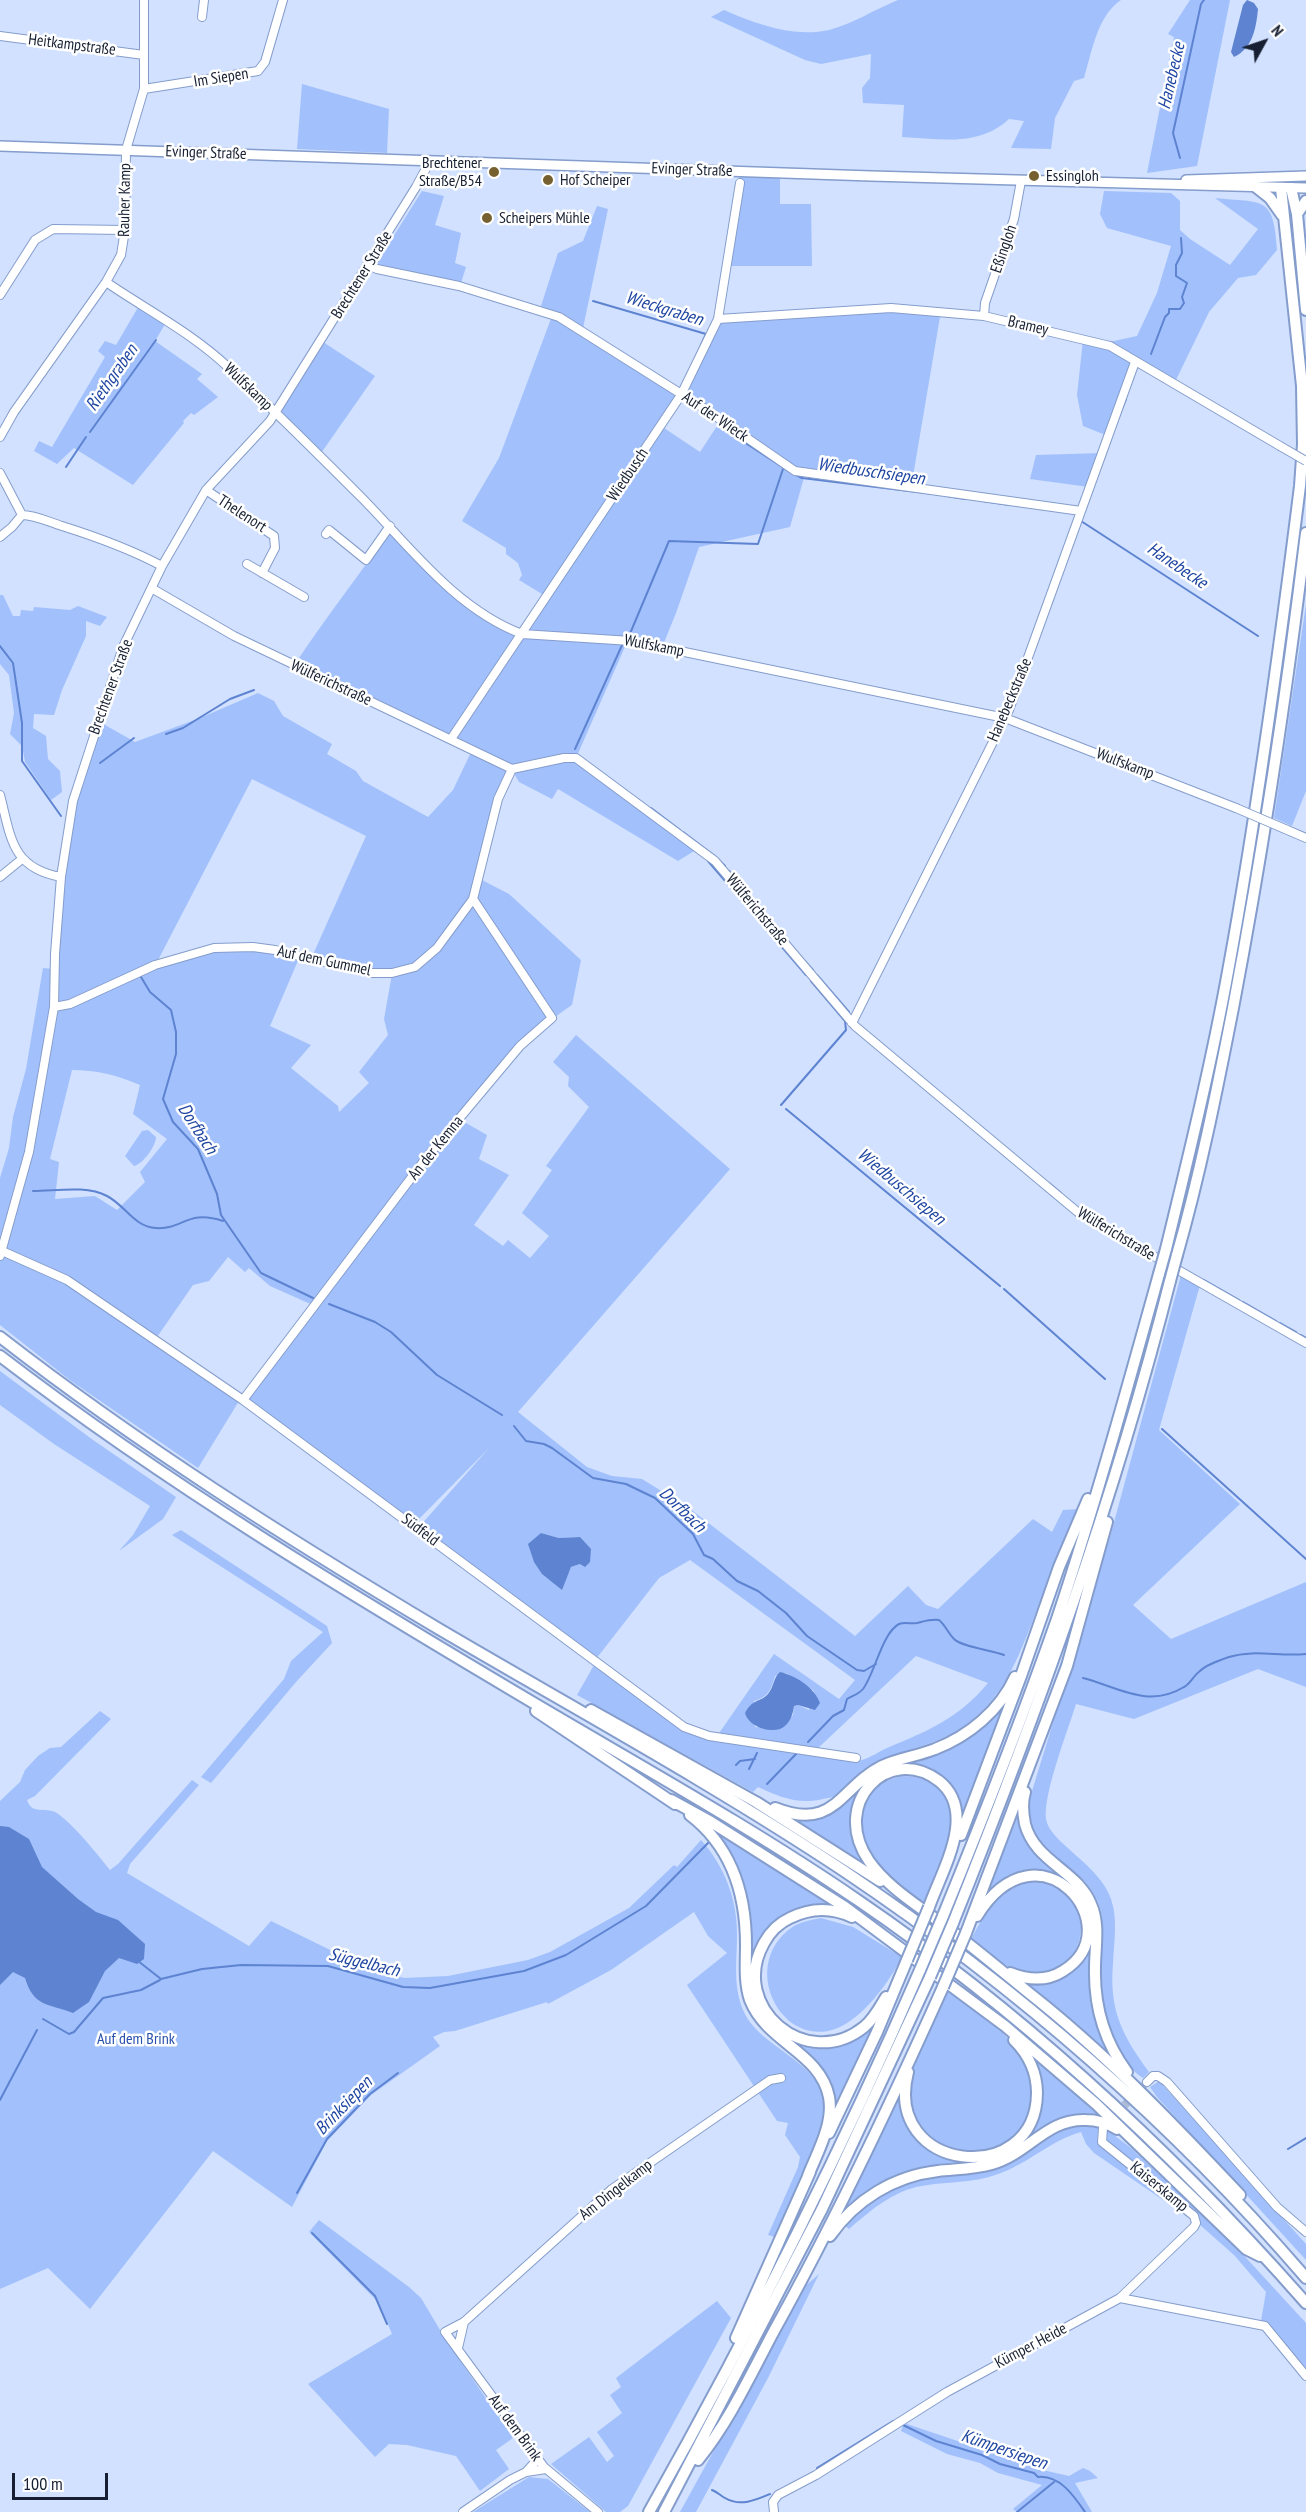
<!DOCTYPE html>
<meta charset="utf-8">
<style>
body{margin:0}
#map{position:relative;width:1306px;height:2512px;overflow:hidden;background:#d1e1ff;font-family:"PT Sans Narrow",sans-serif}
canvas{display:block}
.north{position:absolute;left:1234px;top:12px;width:60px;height:60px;-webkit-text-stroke:4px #fff;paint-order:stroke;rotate:50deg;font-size:16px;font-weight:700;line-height:24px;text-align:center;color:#172032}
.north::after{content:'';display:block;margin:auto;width:21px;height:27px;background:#172032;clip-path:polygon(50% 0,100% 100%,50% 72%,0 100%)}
.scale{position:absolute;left:12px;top:2473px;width:96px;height:27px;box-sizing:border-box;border:3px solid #172032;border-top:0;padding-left:8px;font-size:18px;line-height:21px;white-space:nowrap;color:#172032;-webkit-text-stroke:4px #fff;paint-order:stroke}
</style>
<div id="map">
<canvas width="1306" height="2512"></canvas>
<div class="north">N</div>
<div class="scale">100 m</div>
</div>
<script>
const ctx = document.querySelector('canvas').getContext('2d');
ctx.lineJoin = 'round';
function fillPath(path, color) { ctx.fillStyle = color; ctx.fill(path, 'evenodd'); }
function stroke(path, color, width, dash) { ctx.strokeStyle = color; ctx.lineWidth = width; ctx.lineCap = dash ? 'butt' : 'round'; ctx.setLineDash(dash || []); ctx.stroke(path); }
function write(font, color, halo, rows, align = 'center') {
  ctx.font = font + ' "PT Sans Narrow",sans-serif'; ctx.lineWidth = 5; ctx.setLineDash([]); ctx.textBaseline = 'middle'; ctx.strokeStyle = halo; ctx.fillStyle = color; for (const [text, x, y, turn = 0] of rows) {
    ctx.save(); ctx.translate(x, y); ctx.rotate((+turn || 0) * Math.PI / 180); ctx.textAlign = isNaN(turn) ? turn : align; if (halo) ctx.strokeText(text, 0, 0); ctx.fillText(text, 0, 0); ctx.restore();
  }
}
fillPath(new Path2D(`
 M898 0H1121C1097 16 1092 52 1084 78L1074 81 1055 118 1051 149 1011 148 1024 121 1009 119C979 147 940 139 902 137L904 105 863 103 862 88 870 78 871 54 821 64 805 60 711 17 724 10C756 24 794 38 829 30 853 24 875 9 898 0Z
 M1190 0H1230L1197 166 1147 173 1174 37 1168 34Z
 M302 84 389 109 387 153 297 149Z
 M740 173 780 174V204H811L812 266H727Z
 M422 191 444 196 435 225 461 233 455 263 466 267 461 283 379 266 376 264Z
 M1104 191 1171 193 1180 201V230L1190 239 1230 265 1258 229 1215 198C1263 203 1274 195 1277 250L1256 275 1238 278 1209 312 1174 384 1135 363 1108 436 1083 426 1077 395 1083 340 1114 341 1137 336 1157 293 1171 246 1107 228 1100 214Z
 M597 206 608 209 583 328 541 306 558 253 583 241Z
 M140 304 167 321 155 341 202 374 197 379 218 397 194 415 191 413 183 421 184 423 133 485 74 448 57 464 34 451 39 441 52 447 105 357 98 351 105 341 116 345Z
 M891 308 941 311 911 488 805 474 790 527 699 547 676 613 663 645 627 642 576 758 699 848 678 861 558 789 552 799 519 782 512 770 498 799 480 879 509 894 581 960 572 1005C526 1035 494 1077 459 1119L487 1135 479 1159 509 1175 474 1225 503 1246 508 1240 530 1258 549 1236 522 1213 552 1170 546 1166 589 1107 568 1086 569 1077 553 1062 576 1035 730 1169 518 1412 587 1467 612 1476 642 1479 689 1508 855 1636 908 1586 926 1605 938 1609 1033 1519 1052 1532 1063 1510 1080 1509C1069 1534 1057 1559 1047 1584 1025 1637 1012 1693 963 1727 937 1745 903 1749 875 1764 861 1771 852 1784 840 1793 835 1797 829 1798 823 1799 798 1805 780 1797 758 1787L753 1792 577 1695 594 1665 684 1730 715 1739 774 1654 839 1699 855 1680 690 1560 659 1578 596 1659 419 1527 490 1447 415 1523 241 1395 251 1390 315 1306 270 1286 249 1268 245 1272 228 1257 209 1281 193 1285 155 1340 73 1279 14 1256 66 1282 239 1401 198 1468 71 1381 0 1325V1178L9 1148 13 1117 26 1069 43 968 53 969 74 801 98 721 135 742 200 718 258 693 274 701 283 716 332 744 327 754 356 771 363 781 428 817 453 790 474 746 297 661C327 616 360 574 391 529L469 607 521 638 547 597 519 580 522 575 518 563 506 554V548L462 521 499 458 552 316 681 395 715 323ZM681 395 721 420 700 452 661 426ZM252 779 366 836 311 959 392 974 384 1019 388 1035 359 1072 369 1083 339 1112 338 1106 291 1068 311 1045 270 1026 300 956 226 947 156 964ZM72 1070C96 1070 117 1075 140 1085L133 1114 167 1139 140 1172 145 1182 117 1210 95 1196 55 1199 59 1162 50 1159ZM541 1533 559 1538 580 1537V1564L571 1567 561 1589 556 1583ZM916 1656 988 1683C959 1718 928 1731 887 1748 880 1751 870 1758 862 1760 849 1763 829 1753 817 1749ZM786 1673 814 1691 809 1710 798 1705 794 1706 793 1715 779 1729 755 1727 754 1701C768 1697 771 1690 775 1676Z
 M323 342 375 376 319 456 275 413Z
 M1102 453 1089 487 1030 479 1036 455Z
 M0 595H3L13 616H20L21 610 33 611 34 607 70 610 78 606 107 617 100 626 86 621V636L62 690 54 715 34 714 33 728 46 736 48 759 60 771 62 792 51 800 25 762 22 746 10 734 14 713 9 675 0 664Z
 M1306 604V791L1292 826 1274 818Z
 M148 1130 156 1137C156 1146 143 1164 134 1166L125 1156 142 1131Z
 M1181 1275 1200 1285 1159 1430 1240 1504 1133 1605 1171 1639 1306 1582V1687L1258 1669 1134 1719 1076 1704C1068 1730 1043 1794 1046 1819 1049 1842 1100 1865 1111 1899 1118 1919 1114 1942 1113 1963 1109 2010 1122 2035 1149 2072L1143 2078C1110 2057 1100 2002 1100 1966 1101 1944 1106 1922 1098 1902 1078 1856 1034 1866 1028 1804L1110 1537Z
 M0 1371 93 1440 176 1497 163 1519 119 1551 133 1535 150 1506 54 1444 0 1405Z
 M181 1530 327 1626 332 1643 296 1682 211 1783 201 1777 284 1679 291 1661 323 1632 172 1535Z
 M1008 1697 963 1814 956 1794 923 1767 864 1785C841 1816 851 1836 868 1866L792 1817H809L880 1771 926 1755Z
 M100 1711 111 1719 35 1796 27 1800C32 1815 44 1807 55 1812 72 1822 97 1854 110 1870L118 1864 192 1780 199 1785 130 1864 127 1873 249 1946 271 1921 365 1967 404 1978 448 1976 528 1960 550 1952 629 1908 674 1865 677 1867 701 1840C725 1867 737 1899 737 1935 737 1963 732 1990 746 2016 766 2051 826 2064 826 2111 826 2139 787 2209 775 2237L768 2235 798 2167 800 2157 785 2135 788 2123 777 2121 687 1985 727 1953 708 1936 694 1912 611 1970 548 2004 547 2002 455 2031 444 2032 433 2037 440 2046 371 2095 327 2141 292 2207 213 2151 90 2309 48 2268 0 2289V1801L20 1782 25 1770 38 1756 50 1748 61 1747Z
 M902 1776C918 1776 933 1780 943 1793 968 1825 938 1872 926 1904 905 1889 882 1872 869 1850 864 1842 863 1836 862 1828 859 1798 873 1783 902 1776Z
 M1019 1812C1021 1826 1025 1840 1033 1851 1050 1873 1081 1881 1091 1910 1098 1933 1090 1959 1091 1983 1092 2010 1102 2035 1114 2058L1026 1984C1118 1982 1105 1869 1032 1872 1020 1872 1008 1878 999 1885 994 1889 990 1894 985 1896Z
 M708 1827 834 1906C723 1895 731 2054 827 2046 850 2043 857 2031 875 2023L835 2110C830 2047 777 2051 756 2004 744 1979 751 1948 751 1922 750 1886 730 1854 708 1827Z
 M1027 1881C1114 1881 1084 1996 1021 1973 1003 1966 987 1950 971 1939 988 1908 994 1896 1027 1881Z
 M821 1918 853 1927 902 1957C890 1981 862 2020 835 2029 781 2048 739 1966 791 1928 799 1922 811 1920 821 1918Z
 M948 1988C973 2008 1004 2028 1021 2056 1031 2072 1035 2089 1030 2108 1012 2174 910 2162 910 2094 910 2057 934 2021 948 1988Z
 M1031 2055 1102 2117 1080 2116 995 2160 922 2170 840 2218 900 2092 902 2105 935 2151 961 2161H982L994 2158 1032 2127 1039 2110 1041 2097Z
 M1159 2081 1306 2244V2260L1157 2097 1150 2087Z
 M1086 2124 1099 2127 1097 2140 1103 2146 1191 2219 1094 2153 1086 2144 1081 2132C1051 2140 1028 2164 998 2174 972 2184 943 2181 916 2187 889 2194 869 2212 849 2229L844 2225C874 2198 905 2179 946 2175 965 2173 987 2174 1005 2165 1034 2152 1053 2125 1086 2124Z
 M1106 2129 1131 2148 1237 2248 1306 2323V2368L1261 2321 1266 2292 1234 2255 1199 2224 1198 2216 1188 2206 1105 2142Z
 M319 2220 409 2287 421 2298 446 2340 513 2438 496 2450 509 2469 480 2491 456 2456 407 2445 389 2444 375 2457 308 2384 392 2334 379 2303 309 2232Z
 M819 2274 768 2378 696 2512H680L804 2287Z
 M717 2301 731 2318 628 2506 620 2512H606L551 2464 589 2437 607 2462 614 2456 597 2432 622 2413 610 2395 621 2387 616 2378Z
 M904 2423 1047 2471 1069 2476 1083 2468 1090 2471 1098 2478 1075 2483 1092 2512H1017L1013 2509 1042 2485 998 2473 980 2463 947 2454 901 2431Z
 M529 2477 548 2479 590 2512H473Z`), '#a2c0fc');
fillPath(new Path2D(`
 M1247 0 1254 3 1258 9C1256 28 1253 48 1234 57L1231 52 1243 5Z
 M541 1533 559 1538 580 1537 591 1549 590 1562 585 1567 580 1564 571 1567 562 1590 542 1574 534 1562 528 1544Z
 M780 1672C796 1676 814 1687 820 1703L815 1710 798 1705 794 1706C793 1713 791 1720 786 1725 776 1736 749 1728 745 1713 753 1698 760 1703 768 1694 774 1687 773 1678 780 1672Z
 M0 1826 9 1827 29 1839 42 1867 78 1899 96 1912 118 1920 145 1944 144 1959 137 1964 119 1958 105 1971 89 2002 73 2013C47 2003 34 2007 25 1978L13 1972 0 1985Z`), '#5d83d1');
stroke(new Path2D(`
 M1180 158 1173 133 1201 4 1204 0
 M593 301 706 334 693 363
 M1151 354 1165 317 1169 313V309H1180L1184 303 1182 297 1187 283 1176 276V265L1182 253 1181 238
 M1117 421 1126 399
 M719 423 742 440
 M90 432 156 340
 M747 444 790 472
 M66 467 86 437
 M796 475 802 478 942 495
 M947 496 965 499
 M983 501 1010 505
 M1082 519 1081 521 1258 636
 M629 636 669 541 758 544 783 469
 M0 646 13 663 22 723V761L61 816
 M166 734 183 728 230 699 254 690
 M575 749 623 643
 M100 763 134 738
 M651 808 680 830
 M683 832 716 857
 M708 861 806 975
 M720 861 725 866
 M729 871 771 922
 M799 955 813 970
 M817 975 849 1012
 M141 977 150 992 171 1010 176 1032V1054L163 1099 173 1122 198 1149 217 1194 221 1215 261 1273 313 1298
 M781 1105 846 1030 845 1021 811 981
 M786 1109 1000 1286
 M1049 1183 1061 1193
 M33 1191C56 1191 86 1185 107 1196 125 1205 134 1227 156 1228 183 1230 187 1209 223 1221
 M1204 1280 1239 1300
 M1004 1289 1105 1379
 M1243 1302 1276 1321
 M329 1304 375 1322 391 1332 437 1375 502 1415
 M1280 1323 1296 1332
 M1301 1335 1306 1338
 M514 1426 526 1441 544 1444 552 1448 593 1478 626 1484 655 1498 693 1534 704 1555 713 1559 737 1581 758 1591 786 1613 807 1636 857 1670 864 1671 876 1664
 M1162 1429 1306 1559
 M1083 1678C1118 1687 1148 1709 1184 1687 1190 1684 1194 1675 1200 1671 1206 1665 1220 1660 1229 1657 1255 1649 1280 1657 1306 1654
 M808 1742 833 1716 844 1710 847 1699C852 1696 859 1694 863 1689 875 1673 882 1633 899 1624 904 1622 911 1624 917 1623 925 1621 931 1619 939 1620 946 1626 948 1633 954 1639 962 1647 991 1650 1004 1655
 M736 1765 740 1761 755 1759
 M749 1769 757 1753
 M767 1784 797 1753
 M138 1961 161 1979 202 1969 241 1965 328 1966 403 1987 430 1988 524 1971 566 1955 646 1906 709 1842
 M43 2019 69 2034 74 2032 103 1998 141 1990 160 1980
 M0 2100 37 2030
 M1288 2149 1306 2138
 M297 2193 327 2139 370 2094 398 2073
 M312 2233 375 2296 387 2324
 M903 2425 936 2441 982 2455 1000 2464 1034 2473 1038 2477C1060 2475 1074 2496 1085 2512
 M817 2468 893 2421
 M712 2490C717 2492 720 2495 725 2498 740 2507 756 2500 770 2494
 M1017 2512 1054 2482`), '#5d83d1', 2);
stroke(new Path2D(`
 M1116 2114 1147 2082`), '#acbad6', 8, [8, 4]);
const minor = new Path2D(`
 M202 17 204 0
 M0 36 144 55
 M144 89 258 71 265 62 283 0
 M368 265 377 269 459 286 559 317 705 409 795 471 1081 511
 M106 282C147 310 192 333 229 368 275 411 319 455 363 499 411 548 456 609 522 634L631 641 1005 718 1236 808
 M0 295 35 240 53 229 125 230
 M984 316 985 303 1014 219 1021 181
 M718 319 891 308 984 316 1110 346 1280 446
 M0 437 14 412 106 282 121 255 125 230 126 150 144 89V0
 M0 473 22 515
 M206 490 274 536 275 548 262 573
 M22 515C35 515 49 522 62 526 97 537 130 549 162 566
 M326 534 329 530 366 560 390 526
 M0 537 12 527 22 515
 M247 564 304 597
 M153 589 234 636 512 769 564 758H576L715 861 855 1026 1080 1214 1306 1343
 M451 739 681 395 718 319 740 183
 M0 795C11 837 11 868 61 877
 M1285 829 1306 838
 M0 877 22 859
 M54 1007 70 1004 155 965 214 948 253 947 275 950 371 973H392L415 967 437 948 473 899 498 799 512 769
 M852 1023 1009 710 1135 362
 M2 1251 67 1280 243 1400 684 1727 709 1736 856 1758
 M0 1256 29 1152 54 1007 55 954 61 877 73 801 123 647 162 566 206 490 270 421 416 187 430 161
 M243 1400 427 1157 520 1046 552 1018 473 899
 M1147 2082 1153 2076H1158L1167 2082 1277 2207 1306 2232
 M1120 2298 1265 2326 1306 2376
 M458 2348 464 2322
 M526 2472 546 2469
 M463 2512 510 2480 526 2472 538 2459
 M598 2512 544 2467 445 2332 464 2322 612 2189 770 2080 781 2078
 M774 2512 773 2502 778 2495 816 2475 947 2392 1120 2298 1194 2227 1196 2223 1194 2216 1102 2142 1103 2128`);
const major = new Path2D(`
 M0 146 871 176 1306 188
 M1186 180 1306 176`);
const highway = new Path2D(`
 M1256 187 1270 198 1282 215
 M1291 188 1297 214 1306 310
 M1297 214 1306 201
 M1166 1249C1189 1155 1212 1061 1229 966 1258 807 1280 646 1300 486L1303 444 1302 386 1281 188
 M1177 1255C1200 1175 1217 1090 1233 1008 1263 850 1287 692 1306 533
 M0 1337C139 1445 288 1539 439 1629 575 1709 713 1784 844 1871 1014 1985 1172 2122 1306 2278
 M0 1356C168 1485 350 1594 532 1702 642 1767 754 1829 859 1901 1026 2015 1173 2152 1306 2303
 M591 1710 756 1802 880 1881
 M536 1711 675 1804
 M1025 1792C1022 1802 1023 1814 1025 1824 1035 1862 1077 1870 1091 1904 1100 1924 1095 1947 1095 1968 1094 2007 1104 2041 1127 2072
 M671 1800 711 1822 845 1907 1005 2026 1096 2104 1246 2249 1260 2256
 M775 1808C835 1832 840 1787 882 1766 899 1758 918 1756 935 1749 969 1736 1000 1710 1015 1677
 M690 1815C732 1847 746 1895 746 1945 746 1963 744 1982 750 2000 767 2043 820 2052 829 2097 834 2124 817 2153 808 2176
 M961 1835 1021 1676 1059 1567 1088 1499
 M929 1907C942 1870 978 1812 939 1781 889 1743 829 1803 869 1861 888 1888 919 1906 945 1926 979 1951 1011 1979 1044 2005 1115 2063 1178 2129 1240 2195
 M943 1916C983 1818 1022 1719 1057 1619 1095 1505 1127 1389 1159 1274
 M977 1916C1039 1816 1133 1928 1063 1971 1046 1982 1028 1980 1010 1973
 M852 1917C831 1907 810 1908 790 1918 779 1923 770 1932 764 1943 728 2007 807 2073 864 2027 874 2019 880 2007 886 1997
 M953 1923C1037 1713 1114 1501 1170 1281
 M966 1933 1067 1666 1107 1522
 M908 2072C882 2173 1036 2189 1037 2093 1037 2073 1028 2054 1014 2040
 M829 2133 877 2032 907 1960
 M830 2236C855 2200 894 2176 938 2171 956 2169 975 2169 992 2164 1028 2154 1047 2118 1086 2120 1097 2120 1107 2123 1117 2129
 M736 2338 810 2172
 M698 2460C729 2422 751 2374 774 2331 836 2219 891 2103 943 1987
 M649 2512C748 2336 840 2155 920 1970
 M664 2512 822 2209 930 1977`);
stroke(minor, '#859dcc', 10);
stroke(major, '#859dcc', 12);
stroke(highway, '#859dcc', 14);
stroke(minor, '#fff', 8);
stroke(major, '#fff', 9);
stroke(highway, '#fff', 10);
const minorBridge = new Path2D(`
 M1280 446 1306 461
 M1236 808 1285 829`);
const highwayBridge = new Path2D(`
 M1159 1274 1166 1249
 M1170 1281 1177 1255
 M907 1960 929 1907
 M920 1970 943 1916
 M930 1977 953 1923
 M943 1987 966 1933`);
stroke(minorBridge, '#859dcc', 10, []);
stroke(highwayBridge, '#859dcc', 14, []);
stroke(minorBridge, '#fff', 8);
stroke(highwayBridge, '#fff', 10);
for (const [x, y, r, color] of [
 [494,172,6,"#776030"],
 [1034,176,6,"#776030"],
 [548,180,6,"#776030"],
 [487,218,6,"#776030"]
]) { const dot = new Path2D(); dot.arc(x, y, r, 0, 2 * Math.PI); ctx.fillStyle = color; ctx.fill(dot); stroke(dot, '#fff', 2); }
write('16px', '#172032', '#fff', [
 ["Heitkampstraße",72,45,7],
 ["Im Siepen",221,78,-9],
 ["Evinger Straße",206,153,2],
 ["Evinger Straße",692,170,2],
 ["Rauher Kamp",125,200,-89],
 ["Eßingloh",1004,249,-71],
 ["Brechtener Straße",362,275,-58],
 ["Bramey",1028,326,13],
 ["Wulfskamp",248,387,44],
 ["Auf der Wieck",715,417,34],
 ["Wiedbusch",628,475,-56],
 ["Thelenort",242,514,33],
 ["Wulfskamp",654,646,11],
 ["Wülferichstraße",331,683,25],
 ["Brechtener Straße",111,687,-70],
 ["Hanebeckstraße",1010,700,-67],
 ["Wulfskamp",1125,764,21],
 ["Wülferichstraße",757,910,50],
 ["Auf dem Gummel",324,961,12],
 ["An der Kemna",436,1148,-51],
 ["Wülferichstraße",1116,1234,31],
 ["Südfeld",420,1530,37],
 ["Kaiserskamp",1159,2187,39],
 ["Am Dingelkamp",616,2190,-38],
 ["Kümper Heide",1031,2346,-28],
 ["Auf dem Brink",515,2428,54]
]);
write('16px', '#172032', '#fff', [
 ["Brechtener",482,163,"right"],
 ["Straße/B54",482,181,"right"],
 ["Essingloh",1046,176],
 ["Hof Scheiper",560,180],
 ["Scheipers Mühle",499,218]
], 'left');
write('16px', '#2850ad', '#fff', [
 ["Auf dem Brink",136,2039]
]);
write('italic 18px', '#1f46a2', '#fff', [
 ["Hanebecke",1172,76,-77],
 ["Wieckgraben",664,309,17],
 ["Riethgraben",112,378,-55],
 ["Wiedbuschsiepen",871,472,8],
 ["Hanebecke",1177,566,34],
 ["Dorfbach",197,1129,57],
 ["Wiedbuschsiepen",901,1187,40],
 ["Dorfbach",682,1510,44],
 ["Süggelbach",364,1963,14],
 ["Brinksiepen",344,2106,-46],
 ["Kümpersiepen",1004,2450,19]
]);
</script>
